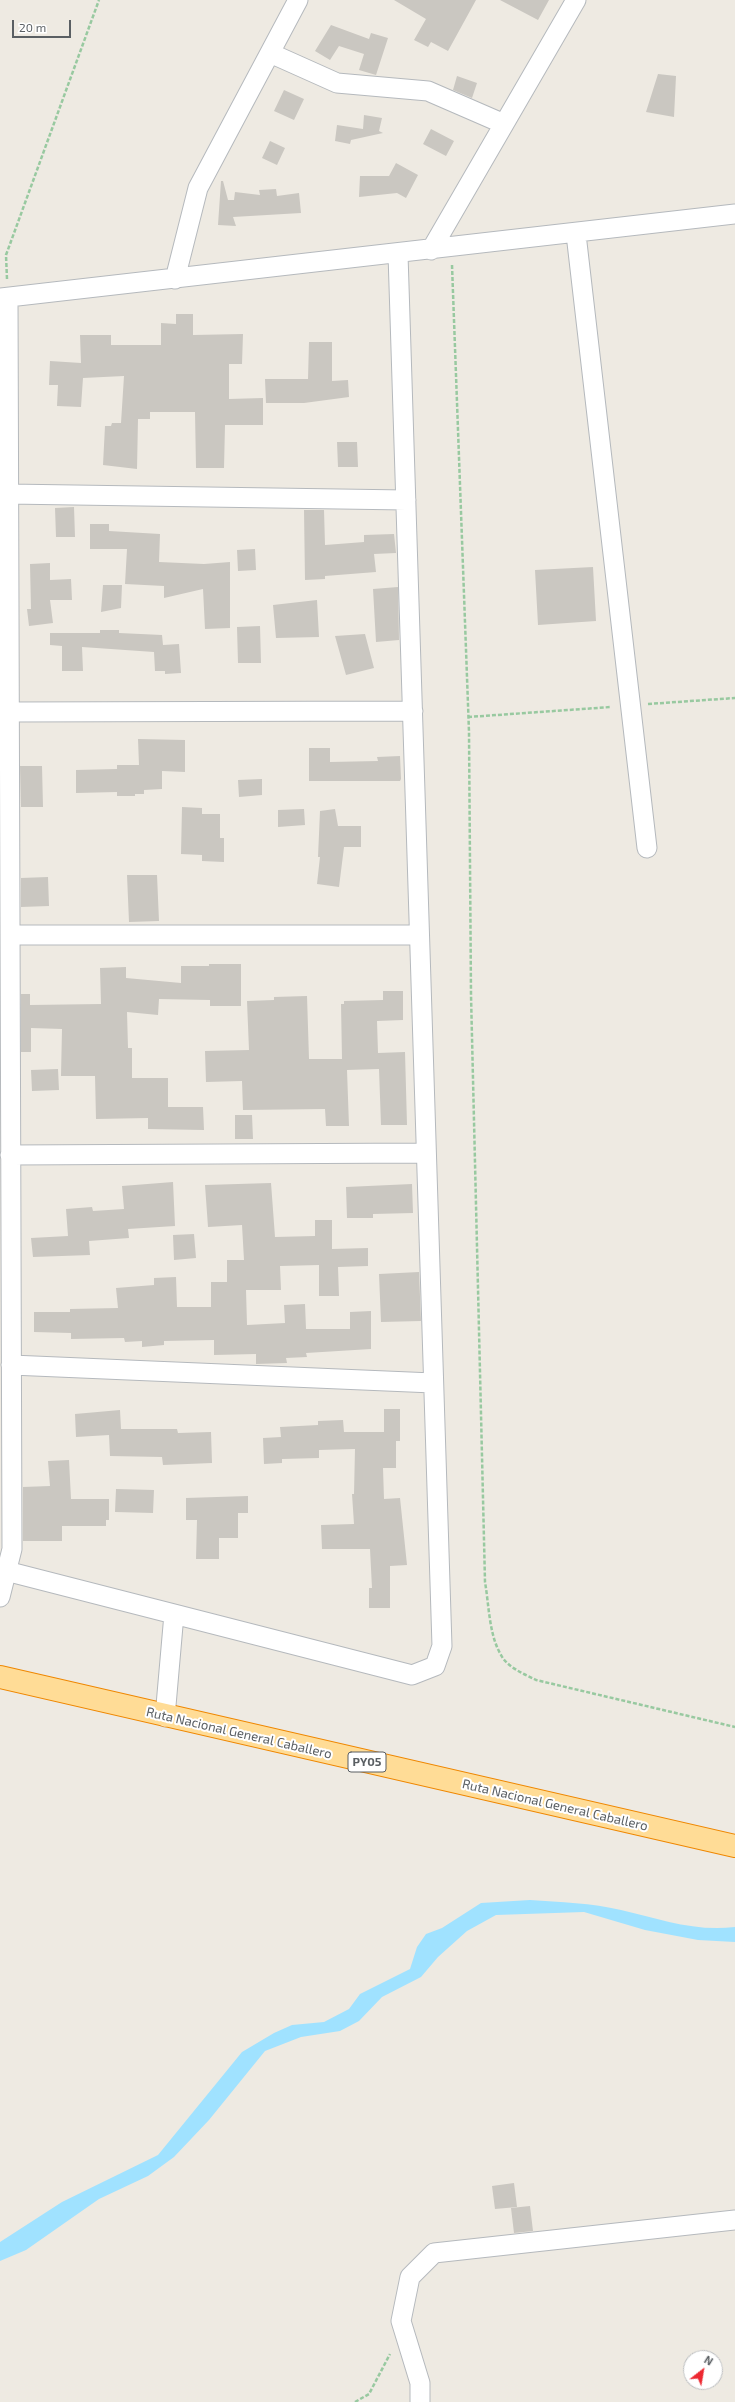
<!DOCTYPE html>
<style>
body{margin:0}
#map{position:relative;width:735px;height:2402px;overflow:hidden;background:#eeeae2;font-family:"Exo 2",sans-serif}
canvas{display:block}
.north{position:absolute;left:683px;top:2350px;width:40px;height:40px;box-sizing:border-box;background:#fff;border:1px solid #bdbfc1;border-radius:50%;rotate:31deg;font-size:11px;font-weight:700;line-height:16px;text-align:center;color:#5a5f63}
.north::after{content:'';display:block;margin:auto;width:14px;height:18px;background:#ed2831;clip-path:polygon(50% 0,100% 100%,50% 72%,0 100%)}
.scale{position:absolute;left:12px;top:20px;width:59px;height:18px;box-sizing:border-box;border:2px solid #5a5f63;border-top:0;padding-left:5px;font-size:12px;line-height:14px;white-space:nowrap;color:#5a5f63;-webkit-text-stroke:3px #fff;paint-order:stroke}
</style>
<div id="map">
<canvas width="735" height="2402"></canvas>
<div class="north">N</div>
<div class="scale">20 m</div>
</div>
<script>
const ctx = document.querySelector('canvas').getContext('2d');
ctx.lineJoin = 'round';
function fillPath(path, color) { ctx.fillStyle = color; ctx.fill(path, 'evenodd'); }
function stroke(path, color, width, dash) { ctx.strokeStyle = color; ctx.lineWidth = width; ctx.lineCap = dash ? 'butt' : 'round'; ctx.setLineDash(dash || []); ctx.stroke(path); }
function write(font, color, halo, rows, align = 'center') {
  ctx.font = font + ' "Exo 2",sans-serif'; ctx.lineWidth = 4; ctx.setLineDash([]); ctx.textBaseline = 'middle'; ctx.strokeStyle = halo; ctx.fillStyle = color; for (const [text, x, y, turn = 0] of rows) {
    ctx.save(); ctx.translate(x, y); ctx.rotate((+turn || 0) * Math.PI / 180); ctx.textAlign = isNaN(turn) ? turn : align; if (halo) ctx.strokeText(text, 0, 0); ctx.fillText(text, 0, 0); ctx.restore();
  }
}
fillPath(new Path2D(`
 M530 1900C560 1902 592 1903 621 1910 660 1919 695 1932 735 1927V1942L698 1940 645 1930 584 1912 496 1915 467 1931 438 1957 421 1977 382 1997 359 2021 340 2031 301 2037 265 2051 209 2120 174 2157 148 2176 99 2199 26 2250 0 2261V2242L62 2202 158 2155 242 2052 274 2033 292 2025 324 2022 349 2009 360 1994 410 1969 417 1947 426 1934 442 1928 481 1903Z`), '#a0e2ff');
fillPath(new Path2D(`
 M394 0H476L448 51 431 42 428 47 414 40 426 19Z
 M500 0H549L538 20Z
 M331 25 369 39 371 33 388 38 376 75 359 70 364 54 339 46 330 60 315 51Z
 M658 74 676 76 674 117 646 112Z
 M457 76 477 83 472 98 453 90Z
 M284 90 304 99 294 120 274 111Z
 M364 115 382 118 379 131 383 133 351 140 350 144 335 141 337 125 363 129Z
 M431 129 454 141 446 156 423 144Z
 M270 141 285 148 277 165 262 158Z
 M396 163 418 175 406 198 397 193 359 197 360 176H389Z
 M221 181H223L228 200H234L235 192 260 195 259 190 276 189 277 196 299 193 301 213 233 217 236 226 218 225Z
 M176 314H193V335L243 334 242 364H229V399L263 398V425H225L224 468H196L195 412H150V419H138L137 469 103 465 105 426H111L112 423H121L124 376 83 378 81 407 57 406 58 385H49L50 361 81 363 80 335H111V345H161V323L176 324Z
 M309 342H332V381L348 380 349 397 304 403H266L265 379H308Z
 M337 442H357L358 467H338Z
 M74 507 75 537H56L55 508Z
 M304 510H324L325 545 364 542V535L394 534 396 553 374 554 376 572 325 576V579L305 580Z
 M90 524H109V531L160 534 159 562 204 564 230 562V628L205 629 203 589 164 598V586L125 584 127 549H90Z
 M255 549 256 570 238 571 237 550Z
 M50 563V580L71 579 72 600H50L53 623 29 626 27 609H31L30 564Z
 M593 567 596 621 538 625 535 570Z
 M103 585H122L121 608 101 612Z
 M398 587 399 640 376 642 373 589Z
 M317 600 319 637 276 638 273 605Z
 M260 626 261 663H238L237 627Z
 M100 630H119V633L162 635 163 645 179 644 181 673 165 674V671H155L154 652 82 647 83 671H62V646L50 645V633H100Z
 M365 634 374 668 346 675 335 636Z
 M138 739 185 740V772L162 771V789L144 790V794H135V796H117V792L76 793V770L117 769V765H139Z
 M309 748H330V762L378 761 377 757 400 756 401 779 400 781H309Z
 M20 766H42L43 807H21Z
 M262 779V795L239 797 238 780Z
 M182 807 202 808V814H220V838H224V862L202 861V855L181 854Z
 M304 809 305 825 278 827V810Z
 M335 809 338 826H361V847H344L339 887 317 884 320 857H318L320 811Z
 M127 875H157L159 921 129 922Z
 M48 877 49 906 21 907V878Z
 M209 964H241V1006H210V1000L159 999 158 1015 127 1012 128 1048H132V1078H168V1107H203L204 1130 148 1129V1118L96 1119 95 1076H61L62 1029 31 1028V1052H21V994H30V1005L101 1004 100 968 126 967V978L181 983V966H209Z
 M383 991H403V1020L377 1021 378 1053 405 1052 407 1125H381L379 1069 347 1070 349 1126H326L325 1109 243 1110 242 1081 206 1082 205 1051 249 1050 247 1001 274 1000V997L307 996 309 1059H342L341 1004H344V1001L383 1000Z
 M58 1069 59 1090 32 1091 31 1070Z
 M235 1115H252L253 1139H235Z
 M173 1182 175 1226 128 1229 129 1238 89 1241 90 1255 33 1257 31 1238 68 1236 66 1209 92 1207 93 1211 124 1209 122 1186Z
 M271 1183 275 1237 315 1236V1220H332V1249L368 1248V1266L338 1267 339 1296H319V1265L280 1266 281 1290H246L247 1325 285 1323 284 1305 305 1304 306 1329H350V1312L371 1311V1349L306 1353 307 1357 286 1358 287 1363 256 1364V1354L214 1355V1340L164 1341V1345L142 1347V1341L125 1342 124 1338 71 1339V1333L34 1332V1312H70V1309L118 1308 116 1288 154 1285V1278L176 1277 177 1307H211V1282H227V1260H244L242 1225 208 1227 205 1185Z
 M412 1184 413 1213 373 1214V1218H347L346 1187Z
 M194 1234 196 1258 174 1260 173 1235Z
 M419 1272 421 1321 381 1322 379 1274Z
 M384 1409H400V1441H396V1468H383L384 1499 400 1498 407 1565 390 1566V1608H369V1588H372L370 1549H322L321 1525 354 1524 352 1494H354L355 1449 319 1450V1458L282 1459V1463L264 1464 263 1438 281 1437 280 1427 318 1425V1421L343 1420 344 1432H384Z
 M120 1410 121 1429H177L178 1433 211 1432 212 1463 163 1465 162 1457 110 1456 109 1435 76 1437 75 1414Z
 M69 1460 71 1499H109V1520H106V1526H62V1541H23V1487L50 1486 48 1461Z
 M116 1489 154 1490 153 1513 115 1512Z
 M248 1496V1513H238V1538H219V1559H196L197 1520H186V1498Z
 M514 2183 517 2207 495 2209 492 2186Z
 M530 2206 533 2231 514 2233 511 2208Z`), '#cac7c1');
const minor = new Path2D(`
 M270 53 337 83 428 91 504 124
 M576 234 647 848
 M431 250 576 0
 M175 279 198 188 298 0
 M0 298 735 214
 M8 494 406 500
 M9 712 413 711
 M10 935H419
 M10 1155 426 1153
 M11 1365 433 1383
 M6 1571 412 1675 435 1666 442 1646 398 254
 M0 1597 12 1549 8 298
 M165 1717 174 1614
 M420 2402V2383L401 2321 410 2277 434 2253 735 2220`);
const trunk = new Path2D(`
 M0 1677 735 1846`);
stroke(minor, '#b5b9bd', 21);
stroke(trunk, '#ef8700', 24);
stroke(new Path2D(`
 M452 265 469 732 471 995 485 1582C489 1605 489 1635 501 1655 507 1667 524 1674 536 1680L735 1727
 M7 279 6 255 99 0
 M648 704 735 698
 M468 717 611 707
 M355 2402 369 2394 390 2354`), '#98c9a0', 2.5, [4, 2]);
stroke(minor, '#fff', 19);
stroke(trunk, '#ffdc96', 22);
for (const [x, y, w] of [
 [367,1762,38]
]) { const box = new Path2D(); box.roundRect(x - w / 2, y - 10, w, 20, 3); ctx.fillStyle = '#fff'; ctx.fill(box); stroke(box, '#5a5f63', 1); }
write('bold 12px', '#5a5f63', null, [
 ["PY05",367,1762]
]);
write('13px', '#5a5f63', '#fff', [
 ["Ruta Nacional General Caballero",239,1733,13],
 ["Ruta Nacional General Caballero",555,1805,13]
]);
</script>
